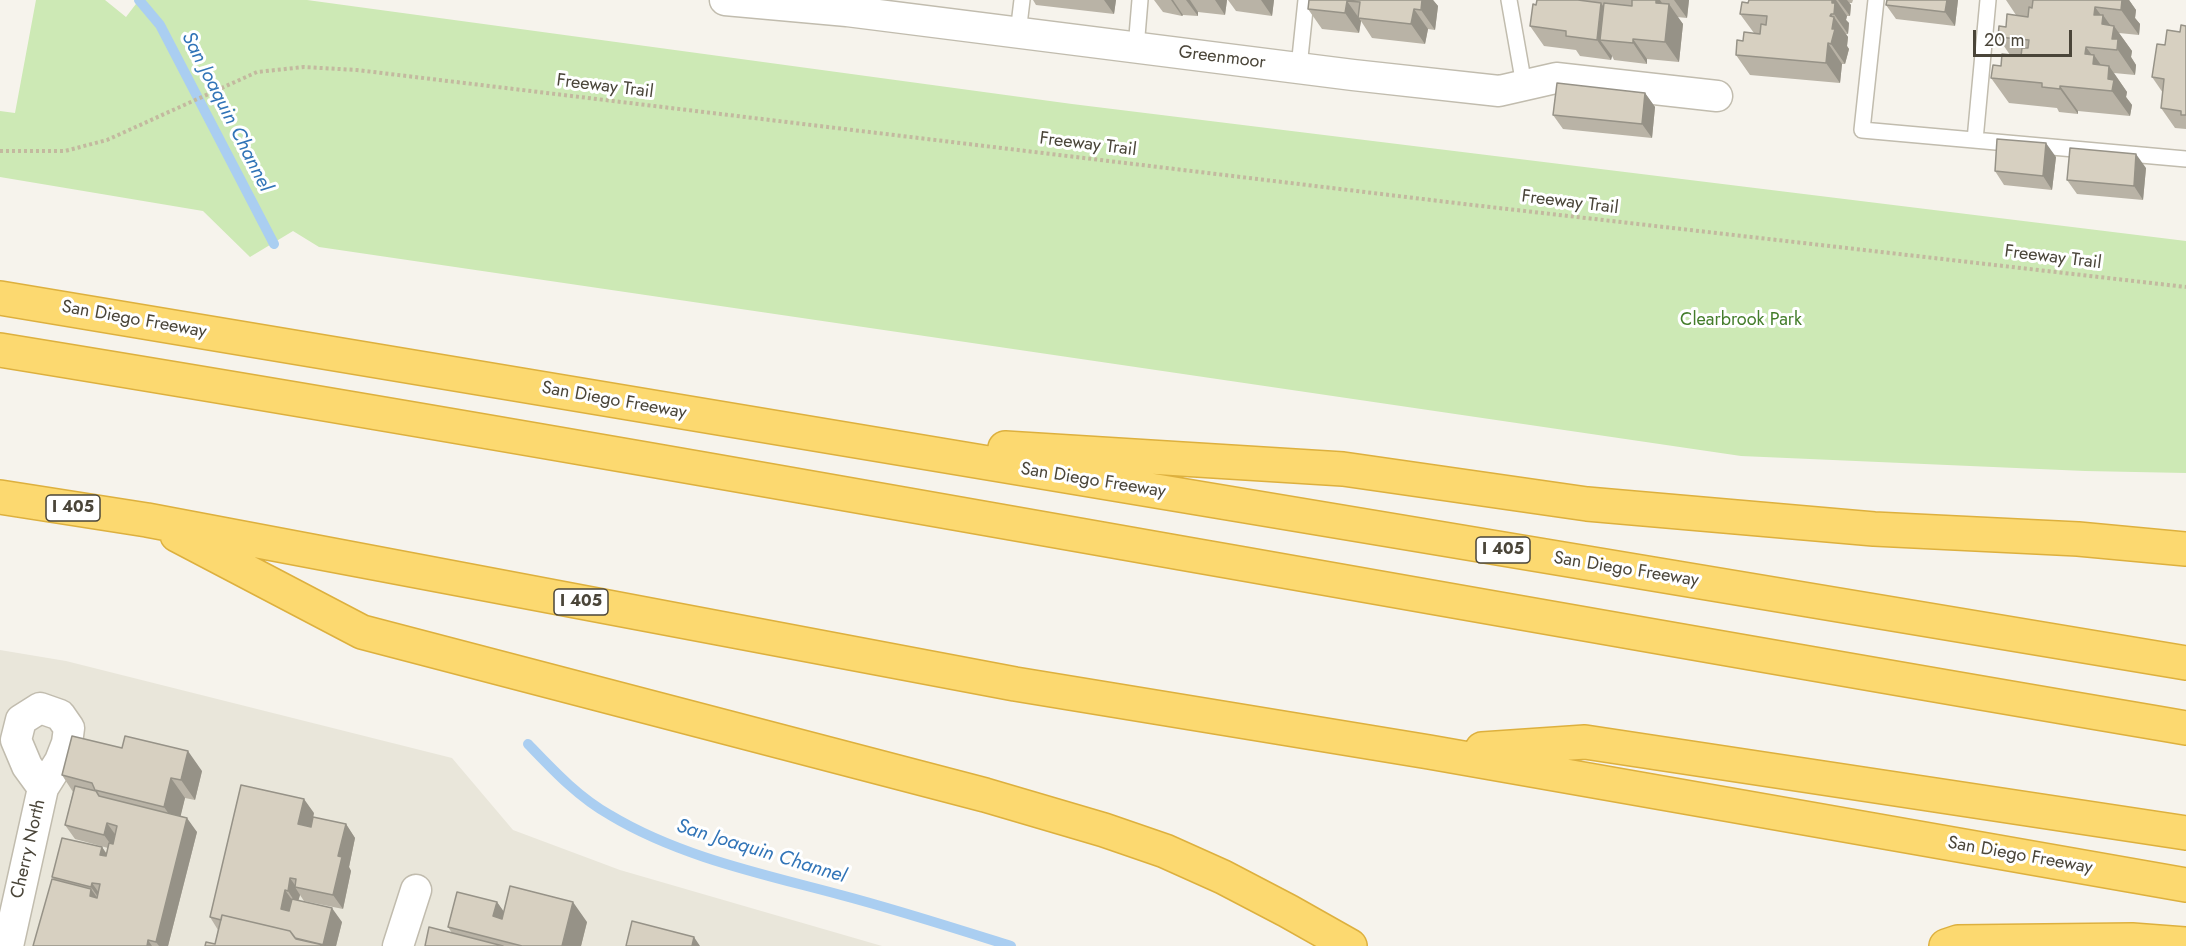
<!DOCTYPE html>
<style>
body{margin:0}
#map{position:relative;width:2186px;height:946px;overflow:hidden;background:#f6f3ec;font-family:Jost,sans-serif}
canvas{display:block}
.scale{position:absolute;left:1973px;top:30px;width:99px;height:27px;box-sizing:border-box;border:3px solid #4a4539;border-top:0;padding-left:8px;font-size:18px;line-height:21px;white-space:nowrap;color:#4a4539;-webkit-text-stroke:4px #fff;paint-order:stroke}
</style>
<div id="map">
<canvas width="2186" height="946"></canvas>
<div class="scale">20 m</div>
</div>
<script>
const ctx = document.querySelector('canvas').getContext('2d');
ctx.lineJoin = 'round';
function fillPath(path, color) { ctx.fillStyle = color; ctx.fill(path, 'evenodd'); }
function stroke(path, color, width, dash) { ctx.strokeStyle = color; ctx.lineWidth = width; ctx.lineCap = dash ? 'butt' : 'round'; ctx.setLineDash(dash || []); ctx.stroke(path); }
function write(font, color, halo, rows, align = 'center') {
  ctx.font = font + ' Jost,sans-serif'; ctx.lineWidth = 6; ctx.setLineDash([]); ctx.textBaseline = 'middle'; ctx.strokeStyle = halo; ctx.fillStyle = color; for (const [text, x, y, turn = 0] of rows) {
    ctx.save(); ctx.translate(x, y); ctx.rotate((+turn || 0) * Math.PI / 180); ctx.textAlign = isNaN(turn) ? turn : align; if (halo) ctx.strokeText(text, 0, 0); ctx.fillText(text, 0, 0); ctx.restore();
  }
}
fillPath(new Path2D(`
 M0 650 66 661 452 758 513 830 620 870 882 946H0Z`), '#e9e6da');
fillPath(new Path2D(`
 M36 0H105L126 17 139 0H307L1072 104 2186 241V473L2085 471 1741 456 319 247 293 231 250 257 203 211 0 177V111L15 113Z`), '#cde9b5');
stroke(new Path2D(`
 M139 0 160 25 274 244
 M528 744C553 770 578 797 610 815 680 857 763 874 841 895 898 910 954 928 1011 946`), '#aacef1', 10);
const service = new Path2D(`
 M1509 0 1524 85
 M1876 0 1862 130 2186 159
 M1018 33 1022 0
 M1136 48 1140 0
 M1299 67 1306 0
 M1975 140 1988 0`);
const minor = new Path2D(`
 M725 0 847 11 1353 75 1499 91 1556 78 1717 96
 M8 946 43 788 60 761 67 743 69 728 60 715 40 708 21 720 16 740 27 766 43 788
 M398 946 416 890`);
const motorway = new Path2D(`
 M0 298 2186 663
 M0 350C730 469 1457 605 2186 728
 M1005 448 1343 469 1587 504 1874 529 2078 539 2186 549
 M0 497 147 520 1015 684 1429 752 2186 885
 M177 535 362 632 985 795 1104 830 1165 851 1223 877 1288 911 1350 946
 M1482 749 1585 742 2186 833
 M1946 946 1958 942 2132 940 2186 944`);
stroke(service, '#c1bcae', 18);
stroke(minor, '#c1bcae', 33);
stroke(motorway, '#ddb03e', 36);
stroke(new Path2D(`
 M0 151H65L107 140 257 72 304 67 357 70 1464 204 2186 287`), '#c3b99f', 4, [3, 3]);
stroke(service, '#fff', 15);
stroke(minor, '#fff', 30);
stroke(motorway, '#fcd970', 33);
fillPath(new Path2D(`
 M1033 0H1116L1114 14 1036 5Z
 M1154 0H1227L1225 15 1198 12V16L1183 15 1182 16 1163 12Z
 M1228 0H1274L1272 16 1236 11Z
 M1309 0H1433L1438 6 1435 30 1428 29 1425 44 1372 38 1361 21 1359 33 1322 29 1308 9Z
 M1537 0H1689L1687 18 1677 17 1683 24 1679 62 1647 59V64L1614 60 1612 56 1611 60 1580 56 1576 50 1544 46 1530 26Z
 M1749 0H1853L1852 3H1849L1851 5 1850 16H1847L1846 20 1849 23 1848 34H1846L1848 37 1847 46 1849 49 1845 64H1842L1840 83 1750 75 1736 55 1743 41 1754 33 1740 14 1748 3Z
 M1887 0H1958L1955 26 1896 19 1886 5Z
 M2006 0H2129L2136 10 2135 18 2140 24 2139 35 2119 33 2132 51 2131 57 2136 65 2135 75 2114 73 2127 92 2126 97 2132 105 2130 116 2078 111V114L2059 112 2057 108 2009 103 1991 78 2010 55 1998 37 2006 27 2016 15Z
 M2186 26V129L2175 128 2161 108 2163 93 2152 77 2165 45Z
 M1645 93 1655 107 1652 138 1563 129 1553 115Z
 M2056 157 2052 190 2004 185 1995 171Z
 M2146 168 2143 200 2077 194 2067 180Z
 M202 771 195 800 185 798 180 817 197 832 168 946H33L55 880 52 877 102 847 107 854 108 848 75 839 65 825 73 792 62 775Z
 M314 813 311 827 346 824 355 838 349 867 351 871 343 909 304 901 300 895 298 901 342 922 336 946H205L215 944 218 930 210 917Z
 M497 902 504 912 587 922 581 946H425L452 933 448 927Z`), '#b9b3a6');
fillPath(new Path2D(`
 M1104 0H1116L1114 14Z
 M1171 0H1173L1183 15 1182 16Z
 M1186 0H1190L1198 12V16Z
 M1215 0H1227L1225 15Z
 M1261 0H1274L1272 16Z
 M1422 0H1433L1438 6 1435 30 1421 10Z
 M1656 0H1660L1668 12 1669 4 1683 24 1679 62 1665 42 1656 3Z
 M1674 0H1689L1687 18Z
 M1832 0H1836L1847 16 1846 20 1849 23 1848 34 1834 14Z
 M1838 0H1847L1851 5 1850 16Z
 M1947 0H1958L1955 26 1945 12Z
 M2118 0H2129L2136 10 2135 18 2140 24 2139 35 2121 10Z
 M1347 1 1361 21 1359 33 1345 13Z
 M1601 3 1615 23 1600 40 1612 56 1611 60 1597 40Z
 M2095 7 2103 18V15L2113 29 2114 26 2132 51 2131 57 2136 65 2135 75 2094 15Z
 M1414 9 1428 29 1425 44 1411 24Z
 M1831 14 1834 19V17L1848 37 1847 46 1849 49 1845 64 1831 44 1832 29Z
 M1633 39 1647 59V64L1633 43Z
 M1828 43 1842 64 1840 83 1826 63Z
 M2086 47 2094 58V55L2108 75 2109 66 2127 92 2126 97 2132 105 2130 116 2085 54Z
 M2060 86 2078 111V114L2060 89Z
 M1645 93 1655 107 1652 138 1642 124Z
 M2046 143 2056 157 2052 190 2043 176Z
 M2136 154 2146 168 2143 200 2134 186Z
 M188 751 202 771 195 800 181 780Z
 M171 778 185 798 178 827 164 807Z
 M304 799 314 813 308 838 298 824Z
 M187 818 197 832 168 946H159L156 942Z
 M107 823 117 837 114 849 104 835Z
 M346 824 355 838 349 867 351 871 343 909 333 895 338 856Z
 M102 847 111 861 100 855Z
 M290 878 297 888 295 887 300 895 297 905 288 891Z
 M92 883 102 897 101 901 91 887Z
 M91 889 101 903 90 896Z
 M285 890 295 904 291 923 281 909Z
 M497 902 511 922 493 916Z
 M573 902 587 922 581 946H562Z
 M332 908 342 922 336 946H323Z
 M694 937 700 946H692Z
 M148 940 152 946H147Z`), '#969287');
const building = new Path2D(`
 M1309 0H1422L1421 10 1414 9 1411 24 1358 18 1360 2 1347 1 1345 13 1308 9Z
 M1537 0H1578L1601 3 1597 40 1566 36V31L1530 26 1533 4 1536 5Z
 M1632 0H1656V3L1669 4 1665 42 1633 39V43L1600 40 1604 3 1632 6Z
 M1749 0H1832V3H1835L1834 14H1831L1830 16 1834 17 1832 29H1835L1831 44 1828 43 1826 63 1736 55 1737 40 1743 41 1744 32 1760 34 1761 24 1766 25 1767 16 1740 14 1742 2 1748 3Z
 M1887 0H1947L1945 12 1886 5Z
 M2033 0H2122L2121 10 2095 7 2094 15H2103L2102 24 2114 26 2112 39H2118L2117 50 2086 47 2085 54 2094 55 2093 64 2109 66 2108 79 2114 80 2112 91 2060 86V89L2042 87V83L1991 78 1993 65 2001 66 2002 54 2021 56 2022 48H2028L2029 40 1998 37 1999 26 2006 27 2007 14 2028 17 2029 7 2032 8Z
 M2181 25 2186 26V115H2181V111L2161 108 2164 79 2152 77 2157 44 2165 45 2167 30 2180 32Z
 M1557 83 1645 93 1642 124 1553 115Z
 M1997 139 2046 143 2043 176 1995 171Z
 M2070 148 2136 154 2134 186 2067 180Z
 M72 736 122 748 125 736 188 751 181 780 171 778 164 807 95 790 92 783 62 775Z
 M241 785 304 799 298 824 311 827 313 817 346 824 338 856 342 857 333 895 295 887 296 879 290 878 288 891 285 890 281 909 289 911 292 899 332 908 323 945 296 939 290 931 222 915 221 920 210 917Z
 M75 786 96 791 99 796 187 818 156 942 148 940 147 946H33L52 879 91 889 90 896 97 898 100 884 92 883 91 887 52 877 62 838 102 847 100 855 106 856 109 843 113 844 117 826 107 823 104 835 65 825Z
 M510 886 573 902 562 946H522L448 927 457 892 497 902 493 916 502 919Z
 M222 915 290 931 295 938 324 945V946H205L206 942 215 944Z
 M632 921 694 937 692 946H626Z
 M429 927 503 946H425Z`);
fillPath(building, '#d7d0c1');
stroke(building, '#969287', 1.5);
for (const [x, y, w] of [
 [73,508,54],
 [1503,550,54],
 [581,602,54]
]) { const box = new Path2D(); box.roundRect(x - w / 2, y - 13, w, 26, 4.5); ctx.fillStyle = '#fff'; ctx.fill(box); stroke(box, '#4a4539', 1.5); }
write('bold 16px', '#4a4539', null, [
 ["I 405",73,508],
 ["I 405",1503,550],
 ["I 405",581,602]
]);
write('18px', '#4a4539', '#fff', [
 ["Greenmoor",1222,58,7],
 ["Freeway Trail",605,87,7],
 ["Freeway Trail",1088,145,7],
 ["Freeway Trail",1570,203,7],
 ["Freeway Trail",2053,258,7],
 ["San Diego Freeway",134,320,10],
 ["San Diego Freeway",614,401,10],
 ["San Diego Freeway",1093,481,9],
 ["San Diego Freeway",1626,570,9],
 ["Cherry North",29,849,-77],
 ["San Diego Freeway",2020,856,10]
]);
write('18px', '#447d2b', '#fff', [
 ["Clearbrook Park",1741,321]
]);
write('italic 20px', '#3174b7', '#fff', [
 ["San Joaquin Channel",226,112,63],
 ["San Joaquin Channel",761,852,17]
]);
</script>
